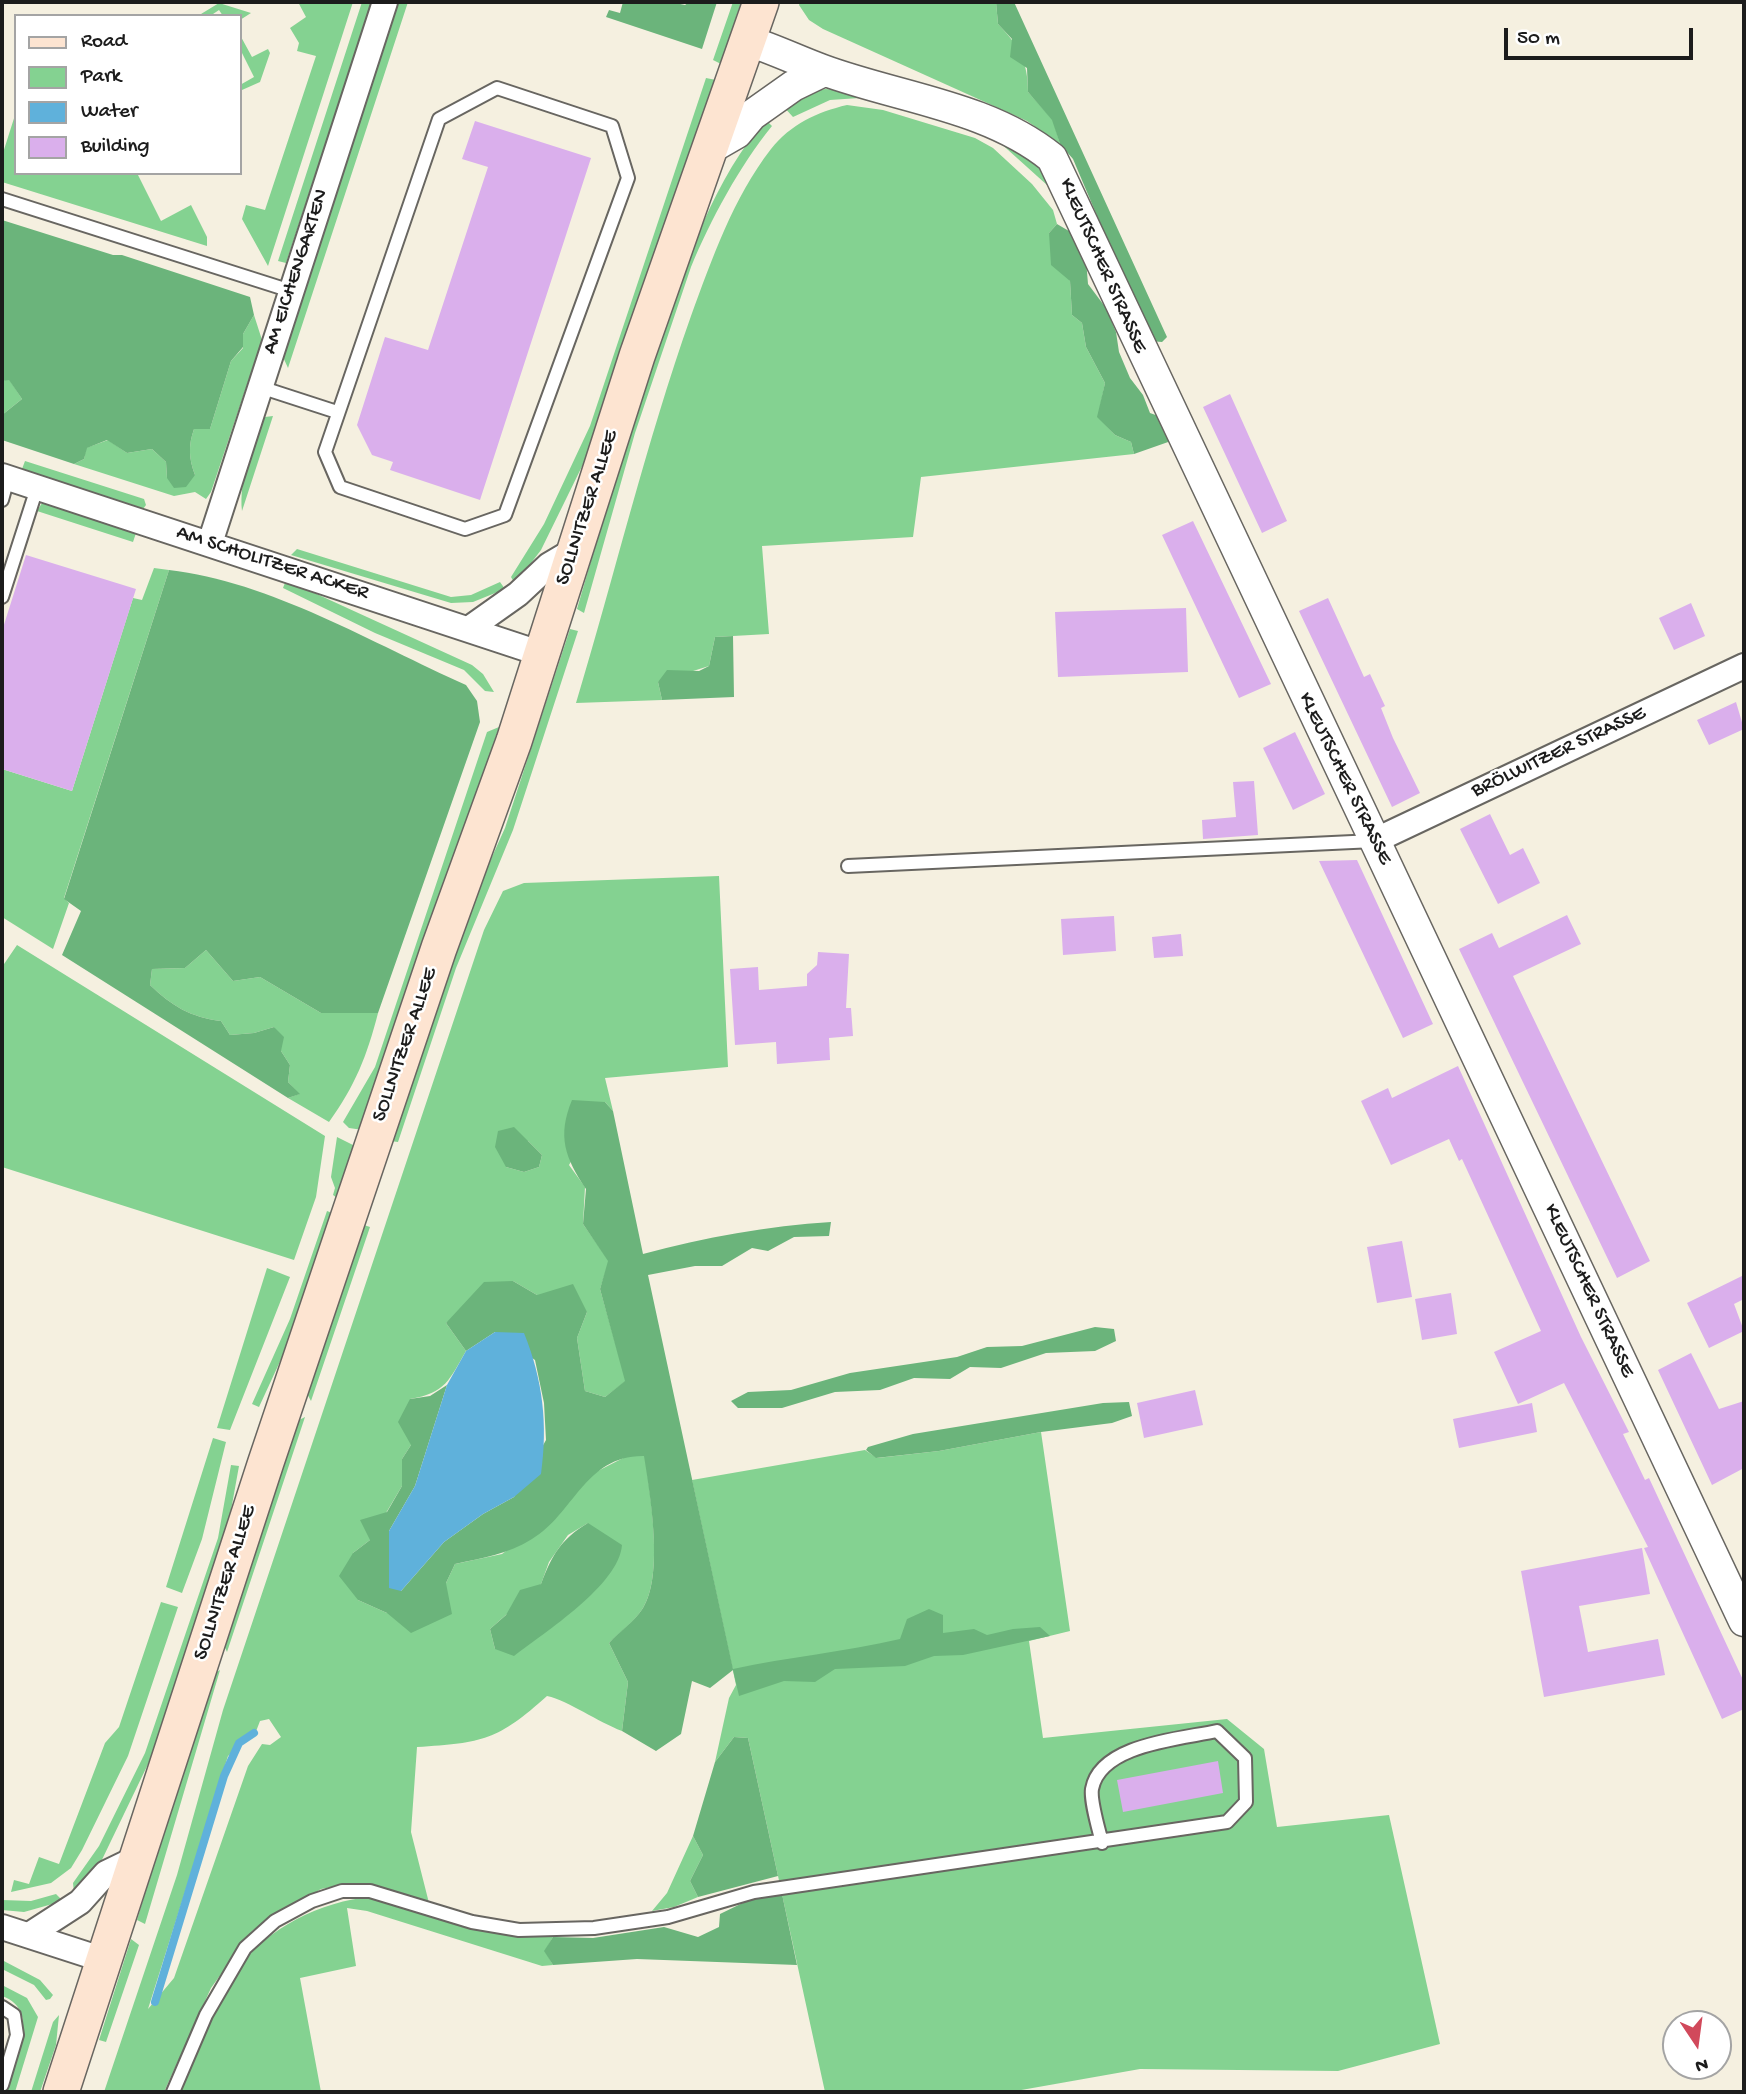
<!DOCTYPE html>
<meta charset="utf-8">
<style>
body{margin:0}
#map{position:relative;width:1746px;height:2094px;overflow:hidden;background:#f5f0e0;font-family:"Gochi Hand",sans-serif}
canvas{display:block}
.frame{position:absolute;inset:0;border:4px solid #1c1c1c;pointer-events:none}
.legend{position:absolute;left:14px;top:14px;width:228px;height:161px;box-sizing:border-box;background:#fff;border:2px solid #a4a4a4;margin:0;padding:9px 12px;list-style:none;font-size:21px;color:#1c1c1c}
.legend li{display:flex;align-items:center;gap:14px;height:35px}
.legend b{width:35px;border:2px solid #a4a4a4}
.north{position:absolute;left:1662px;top:2010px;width:70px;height:70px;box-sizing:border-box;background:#fff;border:2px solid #a4a4a4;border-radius:50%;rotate:167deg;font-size:19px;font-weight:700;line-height:28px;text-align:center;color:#1c1c1c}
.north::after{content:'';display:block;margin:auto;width:24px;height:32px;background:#d1495b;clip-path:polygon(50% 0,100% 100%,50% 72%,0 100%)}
.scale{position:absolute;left:1504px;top:28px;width:189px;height:32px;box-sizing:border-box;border:4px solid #1c1c1c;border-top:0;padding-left:9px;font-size:21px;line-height:24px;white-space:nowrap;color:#1c1c1c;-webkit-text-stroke:5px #fff;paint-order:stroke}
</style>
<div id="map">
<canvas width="1746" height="2094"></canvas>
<div class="frame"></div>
<ul class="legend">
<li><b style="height:9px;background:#fde4d1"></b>Road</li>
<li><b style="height:19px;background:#84d291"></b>Park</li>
<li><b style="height:19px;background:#5fb1db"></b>Water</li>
<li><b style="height:19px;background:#daafec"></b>Building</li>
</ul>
<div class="north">N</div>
<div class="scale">50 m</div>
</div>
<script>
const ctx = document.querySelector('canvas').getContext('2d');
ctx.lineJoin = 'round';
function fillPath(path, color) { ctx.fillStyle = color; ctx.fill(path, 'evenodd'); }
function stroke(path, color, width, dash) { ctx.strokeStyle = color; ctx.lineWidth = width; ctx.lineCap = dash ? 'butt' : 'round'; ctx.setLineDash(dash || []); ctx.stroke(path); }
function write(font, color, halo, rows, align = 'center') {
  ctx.font = font + ' "Gochi Hand",sans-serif'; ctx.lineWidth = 5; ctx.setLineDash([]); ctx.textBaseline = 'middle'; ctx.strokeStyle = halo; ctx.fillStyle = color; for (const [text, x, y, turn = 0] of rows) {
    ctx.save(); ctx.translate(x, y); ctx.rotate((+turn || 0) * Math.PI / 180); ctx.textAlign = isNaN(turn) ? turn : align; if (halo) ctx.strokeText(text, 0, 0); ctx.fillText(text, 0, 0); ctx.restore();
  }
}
fillPath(new Path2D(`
 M298 2H353L268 266 242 219 246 205 265 210 316 56 297 51 299 43 290 28 306 17Z
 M362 2H372L286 263 278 261Z
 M399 2H408L288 368 283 357Z
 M733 2H741L721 64 713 60Z
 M800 2H996L998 24C1019 46 1028 61 1028 92L1053 120 1060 144 1027 121 823 29 809 20 799 5Z
 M219 3 251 13 240 20V16H223L219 10 210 16 201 14Z
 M240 35 252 57 268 49 270 53 260 82 242 90 240 85 254 77 240 49Z
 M706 78 716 80 591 448 541 550 515 584 511 577 544 524 590 426Z
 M825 89 845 90 874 97 830 100 793 117 782 105 800 95Z
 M847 105 883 110 975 138 993 148 1032 184 1053 210 1057 224 1049 233 1070 281 1072 315 1082 323 1086 347 1105 383 1098 417 1115 435 1131 442 1134 454 921 477 913 537 762 546 769 634 715 637 709 666 658 682 662 700 576 703C615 574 646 443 691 316 712 259 733 198 771 149 791 124 817 112 847 105Z
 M16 112V173H137L161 221 191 205 207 237V246L2 182V156Z
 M766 120 772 126C739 167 711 219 691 267L635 433 584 613 577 609C604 517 630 425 661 334 685 264 716 175 766 120Z
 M997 140C1026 149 1042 169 1057 194Z
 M254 315 262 340 211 492 206 499 195 492 174 496 74 464 84 459 86 448 108 440 127 453 152 449 166 462 167 478 195 475C189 459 188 446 194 429H210L231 361 243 348V334Z
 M9 379 22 399 2 415V381Z
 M273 416 242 511C239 481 251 443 265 417Z
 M25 461 144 499 146 505 143 509 22 469Z
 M42 503 136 533 133 542 37 511Z
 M297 549 451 597 471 595 500 582 505 589 473 602 451 603 291 555Z
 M154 568 169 570 64 898 69 903 53 949 2 917V769L72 791 133 598 142 600Z
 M286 580 472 665 483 674 494 692 485 691 464 670 375 633 283 588Z
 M570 629 578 631 513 830 456 968 398 1142 390 1141 469 908 505 828Z
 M499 727 363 1130 349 1128 343 1122 375 1067 487 732Z
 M719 876 728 1067 605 1078 613 1111 605 1102 569 1165 585 1187 583 1224 609 1261 600 1289 626 1381 605 1397 585 1391 577 1338 587 1312 537 1295 513 1281 446 1323 466 1351C449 1380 446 1393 410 1399L411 1445 402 1459V1486L370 1540 353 1553 358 1600 387 1613 446 1583 455 1564 502 1554 562 1509 592 1474 627 1456H645C650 1494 664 1575 643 1608 635 1621 620 1632 609 1643L628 1682 622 1731C598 1722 569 1701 547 1696 498 1740 483 1743 417 1747L411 1832 429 1903 381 1887 354 1883 321 1889 272 1917 252 1931 211 1988 164 2092H104L177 1875 223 1710 484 930 503 891 524 883ZM528 1141 542 1155 539 1167 524 1172 506 1167ZM588 1523 495 1649 490 1629 541 1584 549 1562 568 1535ZM269 1719 281 1737 270 1745 262 1744 248 1766 174 1978 148 2009 228 1756 255 1734 260 1721Z
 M17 945 325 1136 316 1197 294 1260 2 1167V967Z
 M206 950 233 981 260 977 321 1013H378C367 1056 355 1086 329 1122L288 1098 299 1094 288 1082 290 1065 281 1051 274 1027 254 1033 230 1035 221 1021C190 1017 172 1006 150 985L152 969 185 968Z
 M337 1137 357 1147 340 1200 333 1195 335 1188 331 1177Z
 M327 1211 335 1214 289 1342 259 1407 252 1404 290 1319Z
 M361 1224 370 1227 311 1401 305 1390Z
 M267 1268 290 1277 230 1430 217 1428Z
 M305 1417 227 1652 222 1641 295 1422Z
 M1041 1432 1070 1631 1029 1641 1043 1738 1227 1719 1264 1749 1277 1827 1389 1815 1440 2044 1338 2071 1140 2069 1010 2092H825L748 1738 734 1737 715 1762 729 1698 736 1685 692 1480 865 1450 877 1458 939 1451Z
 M213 1438 226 1442 202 1539 182 1593 166 1587Z
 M231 1465 239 1466 226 1538 150 1760 97 1870 74 1893 73 1883 99 1846 145 1753 218 1538Z
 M161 1602 178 1607 128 1756 82 1850 71 1868 51 1883 11 1892 14 1880 29 1884 39 1857 59 1864 105 1743 119 1727Z
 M220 1670 145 1924 137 1920 210 1676Z
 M693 1836 703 1855 690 1881 698 1897 674 1907 652 1911 667 1893Z
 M56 1894 63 1901 24 1912 2 1910V1900L31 1901Z
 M371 1897C430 1918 489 1936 553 1937L545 1951 553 1965 542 1966 367 1911 347 1908 356 1966 300 1978 321 2092H180C197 2052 212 2006 237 1970 266 1928 322 1901 371 1897Z
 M131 1939 139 1945 106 2042 99 2040Z
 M2 1960 40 1980 53 1995 50 1999 46 2000 34 1985 2 1969Z
 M2 1985 27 1998 38 2017 15 2092H7C9 2061 45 2012 2 1996Z
 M59 2015 56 2045 40 2092H31L53 2022Z`), '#84d291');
fillPath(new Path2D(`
 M623 2H671L685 5 689 2H717L702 49 606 17 609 10 620 13Z
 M996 2H1014L1167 337 1162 342 1150 341 1073 159 1060 144 1052 120 1028 92 1027 68 1010 57 1012 39 998 24Z
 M2 220 113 255H122L250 297 254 315 243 334V347L231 361 210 429H194C188 446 189 459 195 475L186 487 174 488 167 478 166 462 152 449 127 453 107 440 87 448 84 459 74 464 2 440V415L22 399 9 380 2 381Z
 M1057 224 1074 234 1086 260 1088 284 1106 308 1116 332 1119 352 1130 378 1143 395 1150 413 1164 418 1171 441 1134 454 1131 442 1115 435 1097 417 1105 383 1086 347 1082 323 1072 315 1070 281 1051 265 1049 233Z
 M169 570C269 581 374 644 466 685L477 701 480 722 378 1013H321L260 977 233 981 206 950 185 968 152 969 150 985C172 1006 190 1017 221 1021L230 1035 254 1033 274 1027 284 1037 281 1051 290 1065 288 1082 300 1094 288 1098 62 955 81 911 64 899Z
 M733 636 734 697 662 700 658 682 667 670 699 671 709 666 715 637Z
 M572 1100 605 1102 613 1111 643 1254C705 1237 768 1226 831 1222L829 1236 794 1237 768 1251 752 1248 722 1266H695L648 1275 733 1669C788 1657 844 1652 900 1639L907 1619 929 1609 943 1615V1633L974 1629 987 1635 1013 1629 1040 1627 1050 1636 963 1655 934 1656 905 1666 835 1669 815 1682 784 1681 739 1696 733 1670 710 1688 692 1681 681 1734 656 1751 622 1731 628 1682 609 1643C619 1632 635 1621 643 1608 664 1575 650 1494 644 1456 585 1455 574 1514 532 1539 508 1554 482 1558 455 1564L446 1583 452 1614 411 1633 387 1613 358 1600 339 1576 353 1553 370 1540 360 1520 387 1512 402 1486V1459L411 1445 398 1422 410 1399 430 1396 447 1385 415 1486 389 1531 401 1591 444 1542 483 1514 514 1497 546 1440 544 1403 535 1360 495 1332 466 1351 446 1323 484 1282 513 1281 537 1295 573 1284 587 1312 577 1338 585 1391 605 1397 625 1381 600 1289 608 1261 583 1224 586 1189C565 1158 557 1136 572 1100Z
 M514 1127 542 1155 539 1167 524 1172 506 1167 495 1147 498 1131Z
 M1095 1327 1114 1329 1116 1341 1095 1351 1046 1353 1001 1368 970 1367 950 1379 914 1378 880 1390 835 1392 782 1408H738L731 1401 748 1392 791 1390 850 1373 957 1357 987 1347 1022 1346Z
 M1129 1402 1132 1416 1112 1423 1041 1432 939 1451 876 1458 866 1450 868 1447 913 1434 1103 1403Z
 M588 1523 622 1545C619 1585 545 1632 514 1656L495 1649 490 1629 506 1615 520 1590 541 1584C552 1555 561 1539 588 1523Z
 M734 1737 748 1738 778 1876 698 1897 690 1881 703 1855 693 1836 715 1762Z
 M782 1894 797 1965 637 1959 553 1965 544 1951 553 1937 593 1938 664 1927 698 1937 719 1927 720 1914 755 1897Z`), '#6bb47b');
fillPath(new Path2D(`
 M495 1332 524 1333C543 1380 548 1425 541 1474L514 1497 483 1514 444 1542 401 1591 389 1588V1531L415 1486 447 1385 466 1351Z`), '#5fb1db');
stroke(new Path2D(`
 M155 2002 224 1776 239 1743 254 1733`), '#5fb1db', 8);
fillPath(new Path2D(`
 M475 121 591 158 480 500 390 470 393 462 372 455 357 425 385 337 428 350 488 167 462 159Z
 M1230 394 1287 521 1262 533 1203 407Z
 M1193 521 1271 684 1239 698 1162 535Z
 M26 555 136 589 72 791 2 769V631Z
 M1328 598 1364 677 1370 674 1385 706 1381 708 1393 738 1420 793 1392 807 1299 611Z
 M1691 603 1705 636 1674 650 1659 618Z
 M1186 608 1188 672 1058 677 1055 612Z
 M1736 702 1744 729 1709 745 1697 720Z
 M1295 732 1325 794 1293 810 1263 748Z
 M1254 781 1258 835 1203 839 1202 820 1236 817 1233 782Z
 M1490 814 1510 855 1523 848 1540 883 1498 904 1460 829Z
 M1357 860 1433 1024 1403 1038 1319 861Z
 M1567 915 1581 944 1513 976 1650 1261 1617 1278 1459 949 1492 933 1499 948Z
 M1114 916 1116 951 1063 955 1061 919Z
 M1181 934 1183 956 1154 958 1152 937Z
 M818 952 849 954 846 1008H851L853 1036 829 1038 830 1060 777 1064 776 1042 735 1045 730 969 758 967 759 990 807 986V974L817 965Z
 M1458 1066 1581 1337 1629 1432 1623 1434 1645 1480 1649 1478 1744 1682V1709L1722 1719 1644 1548 1648 1547 1564 1383 1518 1404 1494 1352 1541 1331 1462 1159 1459 1161 1449 1139 1391 1165 1361 1101 1388 1088 1392 1098Z
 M1402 1241 1412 1297 1377 1303 1367 1247Z
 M1744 1275V1299L1734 1304 1744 1331 1709 1348 1687 1303Z
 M1451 1293 1457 1334 1422 1340 1415 1299Z
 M1691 1353 1719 1409 1744 1401V1468L1712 1485 1658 1370Z
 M1195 1390 1203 1425 1144 1438 1137 1403Z
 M1532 1403 1537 1432 1459 1448 1453 1419Z
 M1642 1548 1650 1594 1579 1606 1588 1652 1658 1639 1665 1675 1544 1697 1521 1571Z
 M1218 1761 1223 1793 1123 1812 1117 1780Z`), '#daafec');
const service = new Path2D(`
 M497 88 612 126 628 178 505 515 465 529 340 487 325 452 439 119Z
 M2 199 291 291
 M260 387 337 412
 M2 500 8 478
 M2 597 37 488
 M848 866 1374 841
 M2 2007 14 2015 17 2035 2 2085
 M173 2092 206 2015 245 1948 275 1921 312 1901 342 1891H370L472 1922 519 1930 594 1928 668 1917 754 1892 1227 1822 1246 1802 1245 1758 1217 1731C1181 1739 1100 1744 1092 1789 1090 1801 1099 1830 1102 1843`);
const minor = new Path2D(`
 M2 476 542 654
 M210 543 385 2
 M470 628 518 594 549 565 576 549
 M1374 841 1744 666
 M2 1927 104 1960
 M29 1935 80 1902 106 1873 137 1858`);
const tertiary = new Path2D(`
 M748 41C774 49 798 61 823 70 899 98 988 106 1052 158L1744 1621
 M711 148 737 133 752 115 793 86 824 71`);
const secondary = new Path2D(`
 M61 2092 266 1462 439 948 514 741 637 356 761 2`);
stroke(service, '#686661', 16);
stroke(minor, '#686661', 28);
stroke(tertiary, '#686661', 33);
stroke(secondary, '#686661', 38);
stroke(service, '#fff', 12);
stroke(minor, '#fff', 24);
stroke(tertiary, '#fff', 30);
stroke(secondary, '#fde4d1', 35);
write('21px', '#1c1c1c', '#fff', [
 ["KLEUTSCHER STRASSE",1102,266,66],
 ["AM EICHENGARTEN",297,272,-72],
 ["SOLLNITZER ALLEE",588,508,-72],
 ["AM SCHOLITZER ACKER",272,564,18],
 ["BRÖLWITZER STRASSE",1559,753,-25],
 ["KLEUTSCHER STRASSE",1344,779,64],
 ["SOLLNITZER ALLEE",406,1045,-71],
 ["KLEUTSCHER STRASSE",1588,1291,65],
 ["SOLLNITZER ALLEE",226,1583,-72]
]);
</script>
